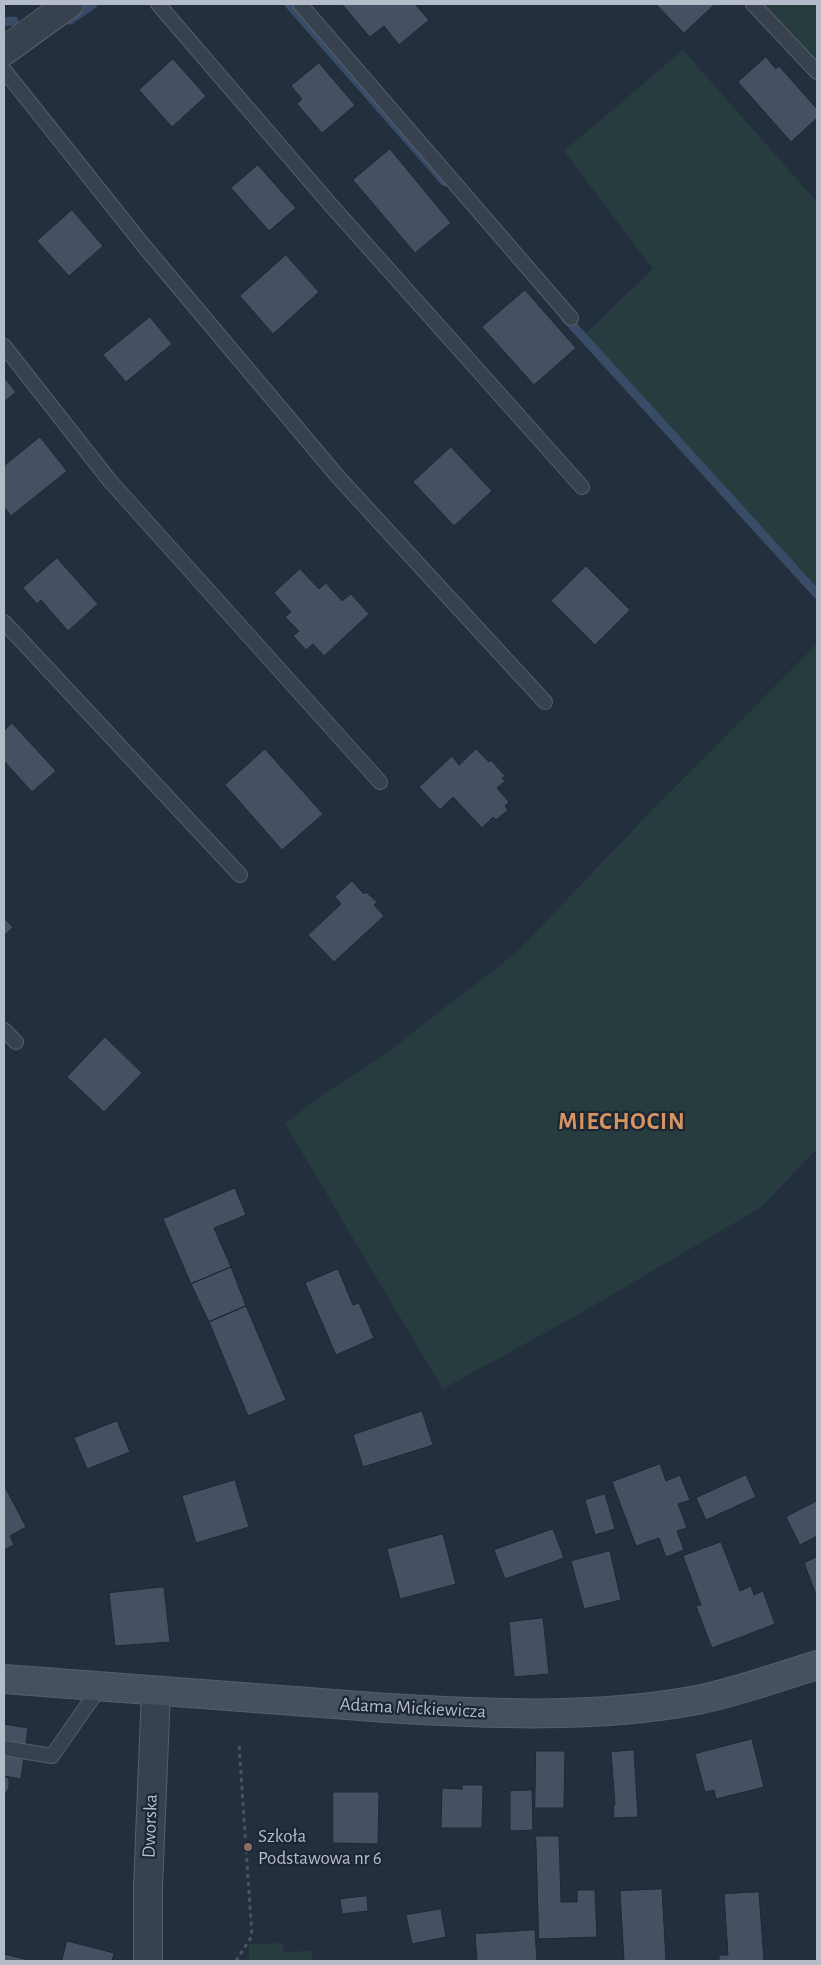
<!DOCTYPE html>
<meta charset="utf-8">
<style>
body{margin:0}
#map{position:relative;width:821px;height:1965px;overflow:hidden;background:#242f3e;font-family:"Alegreya Sans",sans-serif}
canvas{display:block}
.frame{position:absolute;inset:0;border:5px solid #b4bcc9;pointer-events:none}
</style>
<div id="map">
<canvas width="821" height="1965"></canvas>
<div class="frame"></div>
</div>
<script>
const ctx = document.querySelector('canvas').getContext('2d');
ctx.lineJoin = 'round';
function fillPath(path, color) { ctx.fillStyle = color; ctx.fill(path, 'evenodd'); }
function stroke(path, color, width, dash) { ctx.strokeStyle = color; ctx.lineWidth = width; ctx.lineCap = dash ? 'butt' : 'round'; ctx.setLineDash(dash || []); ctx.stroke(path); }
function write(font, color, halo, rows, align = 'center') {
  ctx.font = font + ' "Alegreya Sans",sans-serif'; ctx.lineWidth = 4.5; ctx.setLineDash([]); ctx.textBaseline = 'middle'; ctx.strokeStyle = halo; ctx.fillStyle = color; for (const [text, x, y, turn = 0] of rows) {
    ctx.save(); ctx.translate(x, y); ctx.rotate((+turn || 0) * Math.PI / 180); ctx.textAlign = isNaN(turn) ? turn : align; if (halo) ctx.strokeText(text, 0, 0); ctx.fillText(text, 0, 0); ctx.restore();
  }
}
fillPath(new Path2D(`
 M763 4H817V64Z
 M683 50 817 202V587L583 336 653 269 564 151Z
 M817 644V1149L760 1208 579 1314 443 1389 285 1124 316 1099 385 1054 517 952 652 810Z
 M283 1943 284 1952 312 1951V1961H249V1944Z`), '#263c3f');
stroke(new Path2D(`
 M289 4 445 182
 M70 20 93 4
 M4 22 14 21
 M565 317 817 594`), '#394c67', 9);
const building = new Path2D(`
 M342 4H415L429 20 399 45 384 26 370 37Z
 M656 4H715L684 33Z
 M766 57 776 69 779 66 817 109V118L791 142 738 82Z
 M173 59 206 96 172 127 139 90Z
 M319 63 355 105 322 133 297 104 302 99 291 86Z
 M390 149 451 223 415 253 353 180Z
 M258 165 296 208 269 231 231 188Z
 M72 210 103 246 69 276 37 241Z
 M286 255 319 292 273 334 240 296Z
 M525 290 576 348 534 385 482 327Z
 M150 317 172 344 126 382 103 355Z
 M4 377 16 392 4 402Z
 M40 437 67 471 11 516 4 507V466Z
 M451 447 492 491 454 526 413 482Z
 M57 558 98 604 68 631 41 600 37 604 23 588Z
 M586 566 630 610 595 645 551 601Z
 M300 569 319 589 326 583 342 601 351 594 369 614 324 656 313 644 306 650 293 636 299 631 285 617 291 612 274 593Z
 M12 723 56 771 32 792 4 761V731Z
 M265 749 323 814 282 850 225 785Z
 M476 749 489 762 491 760 505 776 502 778 505 781 497 788 509 802 505 806 508 810 496 820 493 817 482 828 453 797 440 810 419 787 452 756 459 765Z
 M352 881 364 894 366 892 377 902 374 905 384 916 334 962 308 935 341 904 335 897Z
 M4 918 13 927 4 936Z
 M105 1037 142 1073 104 1112 67 1077Z
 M235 1188 246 1215 214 1228 231 1267 191 1284 163 1219Z
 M231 1267 246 1306 209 1322 191 1284Z
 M338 1269 353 1305 359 1303 374 1338 336 1355 305 1283Z
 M246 1306 286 1400 248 1416 209 1322Z
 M422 1411 433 1445 363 1467 353 1435Z
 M117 1421 130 1452 87 1469 74 1438Z
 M660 1464 666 1481 680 1475 690 1500 678 1504 687 1528 677 1531 684 1550 666 1557 659 1538 636 1546 612 1482Z
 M746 1475 756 1497 706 1520 696 1498Z
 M235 1480 249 1527 196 1543 182 1496Z
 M4 1485 26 1527 10 1536 14 1545 4 1550Z
 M605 1494 615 1529 595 1535 585 1500Z
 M817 1501V1536L800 1545 786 1517Z
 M553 1529 564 1558 505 1579 494 1550Z
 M443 1534 456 1584 400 1599 387 1549Z
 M721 1542 740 1591 751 1586 754 1595 763 1591 775 1624 712 1648 696 1606 701 1605 683 1556Z
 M610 1551 621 1600 584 1609 571 1561Z
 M817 1557V1597L804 1563Z
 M164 1587 170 1642 115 1646 109 1593Z
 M543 1618 549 1674 514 1677 509 1622Z
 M4 1724 28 1728 21 1779 4 1776Z
 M752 1739 764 1787 716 1799 714 1790 705 1792 695 1754Z
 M634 1750 638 1817 614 1818 613 1805H615L611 1752Z
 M536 1751H565L564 1808H535Z
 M4 1776 7 1777 9 1780V1787L4 1798Z
 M462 1785H483L482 1828H441L442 1788 462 1789Z
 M532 1790 533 1830 510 1831V1791Z
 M333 1792H379L378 1844 333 1843Z
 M536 1836H559L561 1902H577V1890H595L597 1937 539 1939Z
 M662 1889 666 1961H624L620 1891Z
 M759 1892 764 1961H719V1955H728L724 1894Z
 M367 1896 368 1911 342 1914 340 1899Z
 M441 1909 446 1937 412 1944 406 1915Z
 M535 1930 537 1961H477L475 1934Z
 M67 1941 114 1953 112 1961H62Z
 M4 1954 33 1961H4Z`);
fillPath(building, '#455162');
stroke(building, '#1f2835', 1);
const lane = new Path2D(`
 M158 4 329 203 582 487
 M300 4 571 318
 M753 4 817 72
 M4 70 144 246 339 478 545 702
 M4 346 110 481 380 782
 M4 622 240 875
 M4 1030 16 1042
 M4 1748 52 1756 100 1687`);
const street = new Path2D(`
 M4 51 69 4
 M148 1961V1887L156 1691`);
const secondary = new Path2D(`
 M4 1679 387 1708C488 1714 597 1719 697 1700 738 1692 778 1677 817 1665`);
stroke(lane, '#565f6c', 16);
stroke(street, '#565f6c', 30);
stroke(secondary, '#565f6c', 30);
stroke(new Path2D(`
 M236 1961 252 1936 239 1744`), '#44595c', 3, [4, 4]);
stroke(lane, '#38414e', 14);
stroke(street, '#38414e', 28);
stroke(secondary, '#465061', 28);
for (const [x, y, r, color] of [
 [248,1847,5,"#8d6e63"]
]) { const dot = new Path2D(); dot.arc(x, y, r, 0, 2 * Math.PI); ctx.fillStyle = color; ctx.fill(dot); stroke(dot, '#1d2633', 2); }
write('19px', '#b4bcc9', '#1d2633', [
 ["Adama Mickiewicza",413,1708,3],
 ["Dworska",150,1826,-88]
]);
write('19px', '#b4bcc9', '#1d2633', [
 ["Szkoła",258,1836],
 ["Podstawowa nr 6",258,1858]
], 'left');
ctx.letterSpacing = '1px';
write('bold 24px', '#d59563', '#1d2633', [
 ["MIECHOCIN",622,1122]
]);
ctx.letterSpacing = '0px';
</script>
